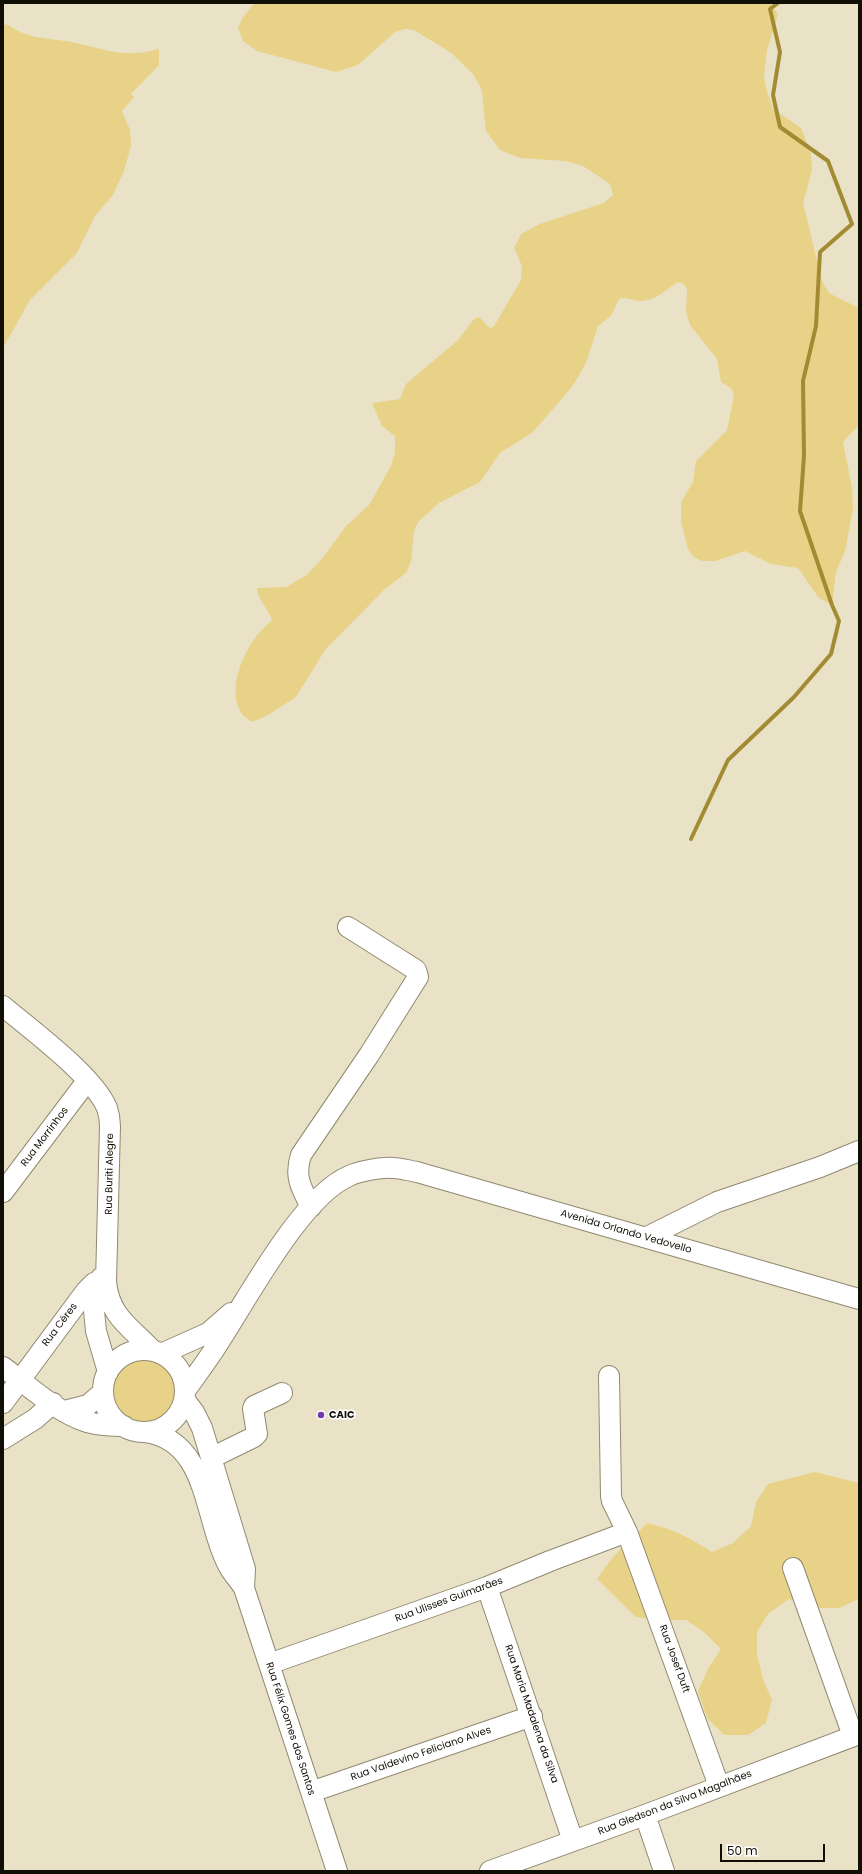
<!DOCTYPE html>
<meta charset="utf-8">
<style>
body{margin:0}
#map{position:relative;width:862px;height:1874px;overflow:hidden;background:#eae2c6;font-family:Poppins,sans-serif}
canvas{display:block}
.frame{position:absolute;inset:0;border:4px solid #110e05;pointer-events:none}
.scale{position:absolute;left:720px;top:1844px;width:105px;height:18px;box-sizing:border-box;border:2px solid #110e05;border-top:0;padding-left:5px;font-size:12px;line-height:14px;white-space:nowrap;color:#110e05;-webkit-text-stroke:3px #fff;paint-order:stroke}
</style>
<div id="map">
<canvas width="862" height="1874"></canvas>
<div class="frame"></div>
<div class="scale">50 m</div>
</div>
<script>
const ctx = document.querySelector('canvas').getContext('2d');
ctx.lineJoin = 'round';
function fillPath(path, color) { ctx.fillStyle = color; ctx.fill(path, 'evenodd'); }
function stroke(path, color, width, dash) { ctx.strokeStyle = color; ctx.lineWidth = width; ctx.lineCap = dash ? 'butt' : 'round'; ctx.setLineDash(dash || []); ctx.stroke(path); }
function write(font, color, halo, rows, align = 'center') {
  ctx.font = font + ' Poppins,sans-serif'; ctx.lineWidth = 3; ctx.setLineDash([]); ctx.textBaseline = 'middle'; ctx.strokeStyle = halo; ctx.fillStyle = color; for (const [text, x, y, turn = 0] of rows) {
    ctx.save(); ctx.translate(x, y); ctx.rotate((+turn || 0) * Math.PI / 180); ctx.textAlign = isNaN(turn) ? turn : align; if (halo) ctx.strokeText(text, 0, 0); ctx.fillText(text, 0, 0); ctx.restore();
  }
}
fillPath(new Path2D(`
 M255 3H771L778 15 767 50 764 76 766 88 773 109 801 128 811 153 812 170 803 203 822 281 829 293 859 308V425L843 442 852 488 853 509 845 551 836 572 832 605 819 598 798 568 771 564 745 551 716 561H702L693 557 688 549 681 522V502L693 482 696 461 727 430 734 396 732 389 721 382 717 359 690 325 686 312 687 289 684 284 678 282C667 289 655 301 641 301 632 301 627 296 619 299L611 316 598 326 586 363 572 387 533 432 500 453 480 482 439 503 418 522 414 531 411 561 406 573 384 590 325 650 296 697 268 715 252 722C249 719 244 717 242 714 226 690 243 652 259 633 263 628 268 624 272 620 268 608 258 600 257 588L286 587 307 575 325 555 346 526 369 505 391 466 395 453V436L382 426 372 403 400 399 406 384 458 340 474 319 479 317 490 328 494 326 521 280 522 266 514 248 521 234 540 224 604 203 613 195 610 184 583 166 566 161 520 158 500 150 486 131 482 91 474 75 450 52 414 30 405 29 395 32 358 65 336 72 257 51 243 41 238 28 243 17Z
 M7 24C31 41 45 37 71 42 107 49 122 59 159 49V65L131 94 134 97 122 111 130 130 131 146 124 171 113 195 95 216 77 253 30 300 3 348V26Z
 M110 1391a34 34 0 1 1 68 0a34 34 0 1 1-68 0Z
 M815 1472 859 1483V1599L839 1608H816L789 1599 768 1614 757 1632V1655L763 1679 772 1700 766 1723 748 1735H724L707 1718 698 1691 709 1667 721 1649 704 1632 686 1620H662L636 1617 597 1579 612 1558 647 1523C673 1529 690 1538 712 1552L733 1543 751 1526 756 1502 768 1484Z`), '#e8d288');
stroke(new Path2D(`
 M691 839 728 760 794 697 831 654 839 621 832 605 800 511 804 456 803 381 816 326 820 252 852 224 828 161 780 127 773 95 780 52 770 9 778 3`), '#a38b34', 4);
const minor = new Path2D(`
 M3 1006C31 1030 93 1075 107 1108 109 1114 110 1120 110 1126L106 1282C110 1318 131 1327 153 1351
 M3 1192 87 1081
 M311 1207C301 1188 294 1176 301 1155L369 1055 418 977 416 970 348 927
 M647 1237 717 1202 820 1167 859 1151
 M101 1278 94 1311 96 1331 108 1372
 M103 1391a41 41 0 1 1 82 0a41 41 0 1 1-82 0Z
 M161 1354 208 1333 231 1313
 M3 1367C29 1386 56 1412 87 1422 99 1425 111 1426 124 1426
 M609 1376 611 1496 612 1501 627 1532 719 1786
 M185 1391C197 1374 210 1357 221 1339 249 1296 302 1196 349 1176 359 1171 382 1167 393 1168 401 1168 410 1171 417 1172L859 1299
 M184 1399 194 1412 202 1428 245 1569 244 1588
 M3 1403 86 1291 94 1283 101 1280 106 1282
 M65 1411 88 1405 103 1392
 M145 1432C209 1440 204 1521 228 1565 232 1573 239 1580 244 1588L337 1871
 M3 1439 35 1419 53 1403
 M211 1458 254 1437 257 1434 253 1409 254 1406 282 1393
 M793 1568 853 1736
 M487 1587 573 1841
 M269 1664 487 1587 550 1561 627 1532
 M311 1792 532 1716
 M645 1815 664 1871
 M490 1871 645 1815 859 1734`);
stroke(minor, '#918970', 22);
stroke(minor, '#fff', 20);
for (const [x, y, r, color] of [
 [321,1415,4,"#7437ad"]
]) { const dot = new Path2D(); dot.arc(x, y, r, 0, 2 * Math.PI); ctx.fillStyle = color; ctx.fill(dot); stroke(dot, '#fff', 1.5); }
write('10px', '#110e05', '#fff', [
 ["Rua Morrinhos",45,1137,-53],
 ["Rua Buriti Alegre",110,1174,-89],
 ["Avenida Orlando Vedovello",626,1232,16],
 ["Rua Céres",60,1325,-53],
 ["Rua Ulisses Guimarães",449,1600,-20],
 ["Rua Josef Duft",674,1659,70],
 ["Rua Maria Madalena da Silva",531,1714,71],
 ["Rua Félix Gomes dos Santos",290,1729,72],
 ["Rua Valdevino Feliciano Alves",421,1754,-19],
 ["Rua Gledson da Silva Magalhães",675,1803,-21]
]);
write('bold 10px', '#110e05', '#fff', [
 ["CAIC",329,1415]
], 'left');
</script>
